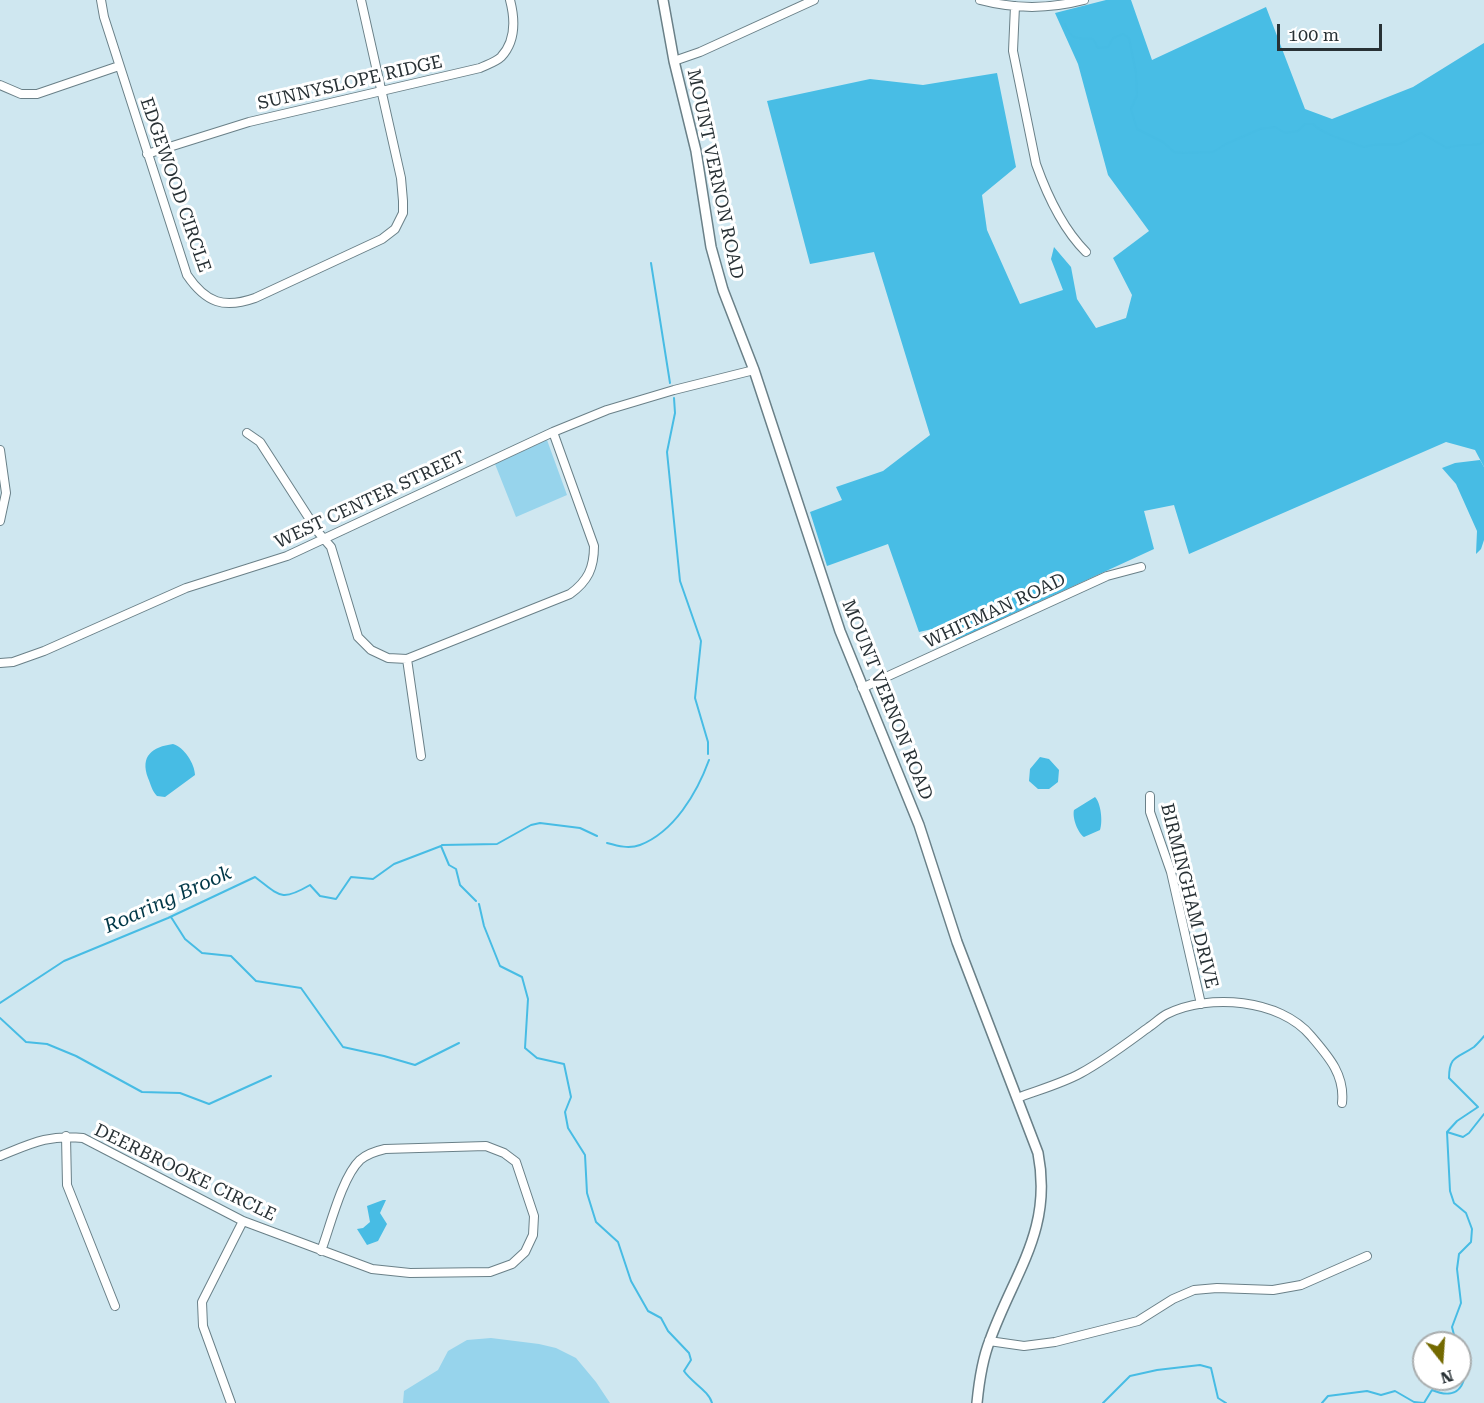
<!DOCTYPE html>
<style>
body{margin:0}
#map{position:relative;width:1484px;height:1403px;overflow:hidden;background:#cfe7f0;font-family:"Roboto Serif",serif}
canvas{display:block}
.north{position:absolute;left:1412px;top:1331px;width:60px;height:60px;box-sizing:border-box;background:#fff;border:2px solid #a9adae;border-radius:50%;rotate:163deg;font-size:16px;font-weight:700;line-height:24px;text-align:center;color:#283135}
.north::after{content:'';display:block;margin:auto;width:21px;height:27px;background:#736900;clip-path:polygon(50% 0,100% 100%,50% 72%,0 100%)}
.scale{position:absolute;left:1277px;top:24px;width:105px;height:27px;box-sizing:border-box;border:3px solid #283135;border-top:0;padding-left:8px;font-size:18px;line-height:21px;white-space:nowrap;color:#283135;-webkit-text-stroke:4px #fff;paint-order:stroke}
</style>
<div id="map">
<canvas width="1484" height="1403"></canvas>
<div class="north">N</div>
<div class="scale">100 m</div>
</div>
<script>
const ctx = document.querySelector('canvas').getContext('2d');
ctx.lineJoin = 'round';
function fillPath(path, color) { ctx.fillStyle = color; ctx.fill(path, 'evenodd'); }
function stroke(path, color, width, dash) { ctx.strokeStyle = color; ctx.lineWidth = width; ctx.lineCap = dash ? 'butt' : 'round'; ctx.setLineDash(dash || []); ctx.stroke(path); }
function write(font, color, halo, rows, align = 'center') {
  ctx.font = font + ' "Roboto Serif",serif'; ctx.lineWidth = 6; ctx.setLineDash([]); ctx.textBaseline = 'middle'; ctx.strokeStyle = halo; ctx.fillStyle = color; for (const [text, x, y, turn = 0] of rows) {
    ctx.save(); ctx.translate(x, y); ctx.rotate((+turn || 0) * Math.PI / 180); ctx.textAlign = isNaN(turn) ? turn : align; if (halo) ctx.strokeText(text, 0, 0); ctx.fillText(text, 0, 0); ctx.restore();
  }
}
fillPath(new Path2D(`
 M547 440 567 495 516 517 495 464Z
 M491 1338 539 1344 556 1348 576 1358 596 1382 610 1403H403L404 1391 438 1370 448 1351 467 1340Z`), '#97d4ec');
fillPath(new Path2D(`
 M1106 0H1131L1152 60 1266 7 1305 109 1332 119 1413 87 1484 43V467L1475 450 1446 442 1189 554 1174 505 1144 511 1154 549 956 640 950 625 919 632 888 544 827 566 810 512 842 500 836 487 883 471 930 435 874 252 810 264 767 101 870 79 923 85 997 73 1016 167 982 195 987 230 1020 304 1063 290 1051 259 1054 247 1071 267 1077 299 1096 328 1126 318 1132 295 1113 258 1149 231 1108 175 1078 64 1055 13Z`), '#48bde5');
fillPath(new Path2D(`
 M1480 460 1484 467V540L1481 549 1476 554 1477 531 1456 484 1442 468 1455 463Z
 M173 744C184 747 195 764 195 775L165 797 157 796C152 791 151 785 148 778 140 756 152 747 173 744Z
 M1040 757 1049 759 1059 770 1058 782 1049 789H1038L1029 781 1030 769Z
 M1095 797C1101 803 1103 822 1100 830L1084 837C1078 833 1072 818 1074 810Z
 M383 1200H386L380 1213 387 1224 378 1241 367 1245 357 1229 363 1228 370 1222 367 1206Z`), '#47bce4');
stroke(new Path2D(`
 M1065 24C1071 41 1077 38 1093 39L1098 48 1108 47 1113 38 1123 34 1129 38 1136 73 1137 95 1131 109 1137 129 1163 142 1174 152 1183 153 1213 152 1226 144 1260 129 1275 127 1285 133 1298 131 1305 124H1313C1322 134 1350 142 1364 147 1376 142 1386 146 1399 144 1407 142 1413 135 1421 133L1447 148C1459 144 1469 146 1481 144L1484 140
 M651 263 670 383
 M674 398 675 413 667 452 680 581 701 641 695 698 708 742V754
 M607 843C618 846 629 849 640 845 674 832 697 793 709 760
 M442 845 497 844 531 825 540 823 580 828 597 836
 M479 904 484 926 500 966 522 977 528 999 525 1048 537 1058 564 1064 571 1097 565 1112 568 1128 585 1155 587 1193 596 1222 618 1242 631 1281 648 1311 661 1318 668 1331 689 1353 691 1360 684 1371C691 1382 709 1391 712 1403
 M171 917 185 939 202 953 231 956 256 981 301 988 343 1047 384 1056 415 1065 459 1043
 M0 1003 64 961 168 918 255 877C280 896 281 902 310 885L320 896 336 899 351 877 373 879 394 864 441 846 449 865 456 869 460 885 476 901
 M0 1018 26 1042 47 1044 76 1056 142 1092 180 1093 209 1104 271 1076
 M1447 1132 1457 1121 1478 1107 1449 1078C1449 1055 1458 1058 1474 1047 1477 1044 1481 1040 1484 1036
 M1456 1343 1452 1327 1461 1303 1457 1269 1459 1254 1471 1242 1472 1229 1466 1213 1454 1203 1450 1191 1447 1132 1463 1137 1469 1133 1484 1114
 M1103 1403 1130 1376 1157 1370 1200 1365 1211 1368 1218 1398 1226 1403
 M1322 1403 1328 1396 1367 1391 1381 1395 1395 1391 1414 1402 1424 1403 1432 1390C1462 1403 1471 1378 1460 1353`), '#47bce4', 2);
const minor = new Path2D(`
 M101 0 104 17 187 275C206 303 224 309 255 298L382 239 395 229 403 213V201L401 178 361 0
 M980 0C1014 9 1050 9 1084 0
 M1015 6 1013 51 1036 164C1047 195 1063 229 1086 252
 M674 61 700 52 814 0
 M0 85 21 94H37L119 66
 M147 154 249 122 480 68C486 65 496 62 501 57 516 41 515 19 510 0
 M247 433 260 442 318 532 331 547 358 637 371 650 388 658 407 659 570 594C588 581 594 568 594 546L553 432
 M0 450 6 493 0 521
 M407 659 421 756
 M0 663 13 662 44 651 186 588 287 556 553 432 607 410 674 390 754 370
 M862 688 1107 576 1141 567
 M1150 796V812L1171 872 1201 1004
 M1017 1098C1038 1090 1061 1084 1081 1073 1105 1060 1127 1043 1149 1027 1155 1023 1161 1017 1167 1014 1209 993 1280 999 1311 1036 1329 1057 1345 1075 1342 1103
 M66 1136 67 1185 115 1306
 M0 1156C30 1144 49 1134 83 1138L243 1221 372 1269 410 1273 490 1272 512 1264 525 1252 533 1235 534 1216 516 1162 504 1153 486 1146 385 1149C376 1151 367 1154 360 1160 342 1177 330 1227 321 1251
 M989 1341 1024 1346 1055 1342 1138 1321 1173 1299 1194 1290 1217 1288 1273 1290 1301 1285 1367 1256
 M231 1403 203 1326 202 1302 243 1221`);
const major = new Path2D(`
 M663 0 674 61 696 151 711 247 723 290 754 370 840 631 919 825 957 942 1038 1153C1053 1230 1014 1273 990 1340 982 1360 979 1382 977 1403`);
stroke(minor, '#6a8088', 10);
stroke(major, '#6a8088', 12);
stroke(minor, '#fff', 8);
stroke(major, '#fff', 9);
write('18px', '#283135', '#fff', [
 ["SUNNYSLOPE RIDGE",350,83,-13],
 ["MOUNT VERNON ROAD",715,174,78],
 ["EDGEWOOD CIRCLE",175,185,71],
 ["WEST CENTER STREET",370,500,-25],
 ["WHITMAN ROAD",995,611,-25],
 ["MOUNT VERNON ROAD",887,700,68],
 ["BIRMINGHAM DRIVE",1189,896,76],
 ["DEERBROOKE CIRCLE",185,1173,26]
]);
write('italic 20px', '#003747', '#fff', [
 ["Roaring Brook",168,900,-24]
]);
</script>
